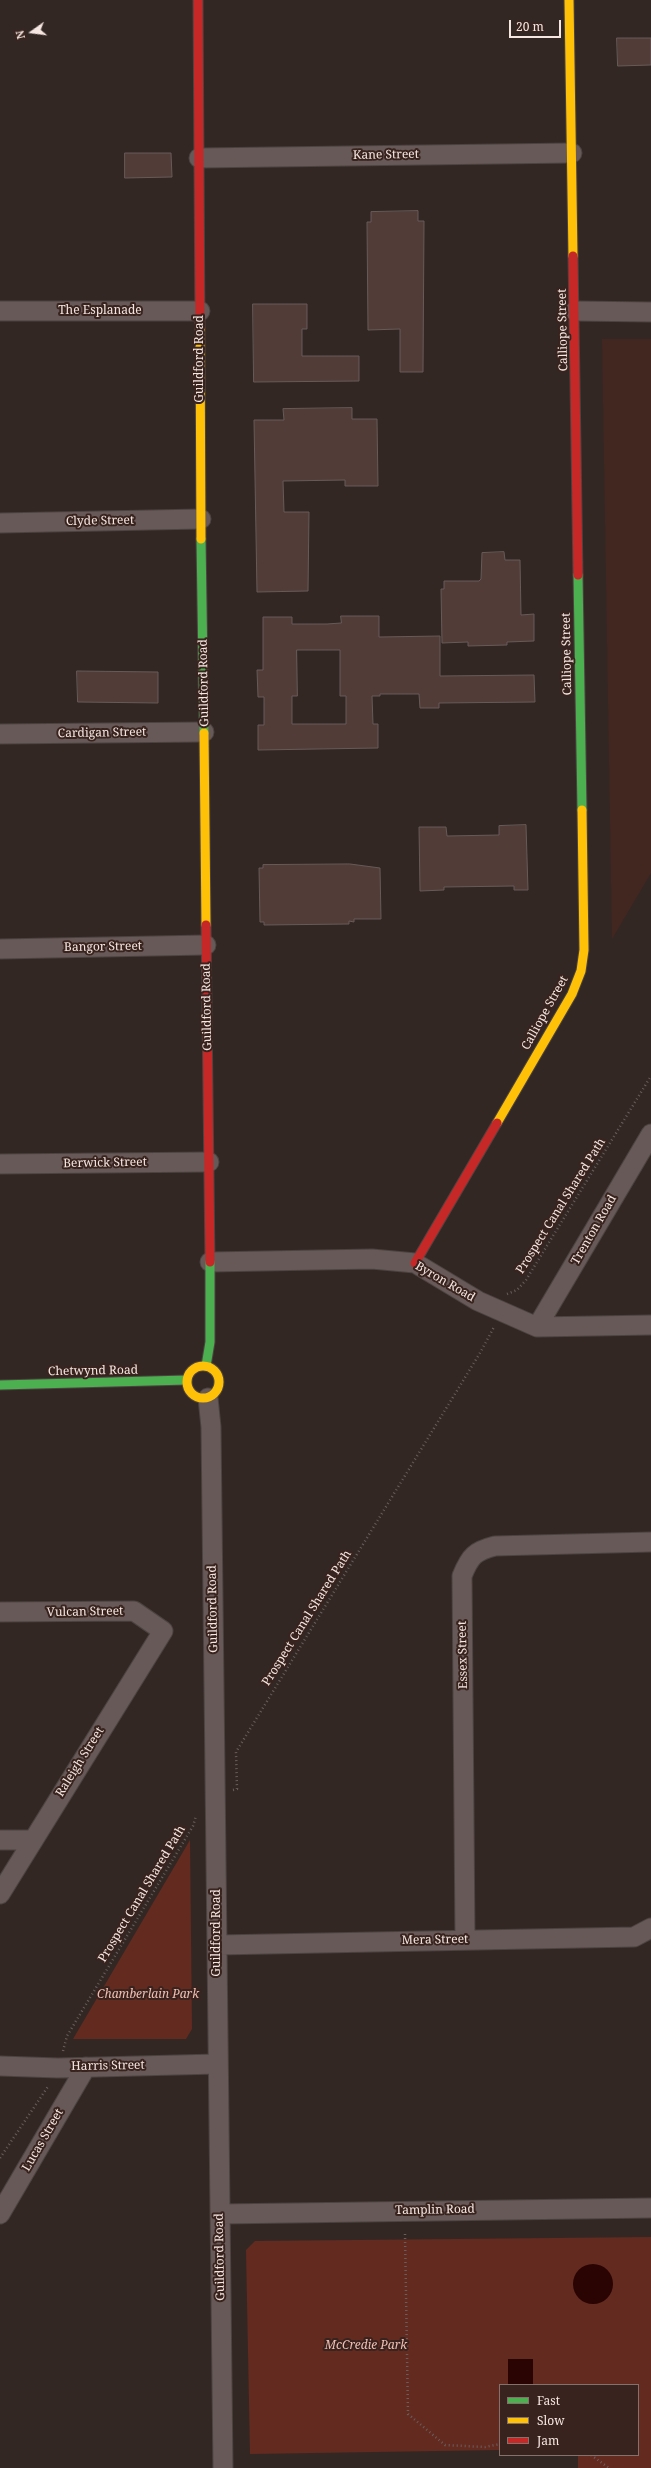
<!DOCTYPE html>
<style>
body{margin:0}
#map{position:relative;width:651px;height:2468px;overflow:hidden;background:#332724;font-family:"Noto Serif",serif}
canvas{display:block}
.legend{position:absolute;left:499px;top:2384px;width:140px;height:72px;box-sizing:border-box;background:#39231e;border:1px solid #84716c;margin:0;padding:5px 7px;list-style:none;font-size:12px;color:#f5e6e2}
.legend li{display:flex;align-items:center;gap:8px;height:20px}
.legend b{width:20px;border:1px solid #84716c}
.north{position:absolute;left:12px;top:12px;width:40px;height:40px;-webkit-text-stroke:3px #39231e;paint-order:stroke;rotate:256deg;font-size:11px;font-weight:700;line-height:16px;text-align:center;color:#f5e6e2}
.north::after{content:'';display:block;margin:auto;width:14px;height:18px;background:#f5e6e2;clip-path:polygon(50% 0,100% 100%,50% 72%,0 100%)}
.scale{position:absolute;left:509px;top:20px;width:52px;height:18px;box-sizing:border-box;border:2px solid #f5e6e2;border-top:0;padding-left:5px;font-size:12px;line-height:14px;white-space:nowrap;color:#f5e6e2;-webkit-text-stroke:3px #39231e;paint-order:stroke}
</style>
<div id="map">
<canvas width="651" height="2468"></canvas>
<ul class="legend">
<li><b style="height:5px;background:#4caf50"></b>Fast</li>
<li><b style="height:5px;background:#ffc107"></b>Slow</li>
<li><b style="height:5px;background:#c62828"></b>Jam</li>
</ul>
<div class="north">N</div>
<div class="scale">20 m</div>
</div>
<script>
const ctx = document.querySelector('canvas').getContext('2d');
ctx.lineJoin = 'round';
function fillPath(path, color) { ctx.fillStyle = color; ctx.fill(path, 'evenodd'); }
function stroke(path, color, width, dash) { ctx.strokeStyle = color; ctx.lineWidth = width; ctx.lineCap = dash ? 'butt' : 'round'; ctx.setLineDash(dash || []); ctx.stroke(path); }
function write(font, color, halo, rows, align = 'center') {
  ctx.font = font + ' "Noto Serif",serif'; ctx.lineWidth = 4; ctx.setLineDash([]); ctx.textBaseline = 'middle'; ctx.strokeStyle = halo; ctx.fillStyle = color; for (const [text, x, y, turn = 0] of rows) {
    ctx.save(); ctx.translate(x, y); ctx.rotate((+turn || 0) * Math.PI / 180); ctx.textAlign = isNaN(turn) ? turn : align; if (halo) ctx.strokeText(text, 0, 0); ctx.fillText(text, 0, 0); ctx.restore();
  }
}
fillPath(new Path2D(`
 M602 339H651V873L612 939Z`), '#422721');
fillPath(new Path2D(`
 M190 1840 192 2029 186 2039H73Z
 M651 2237V2468H578V2455H638V2385H500V2450L250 2454 246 2250 255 2241Z`), '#632a20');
fillPath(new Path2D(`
 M573 2284a20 20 0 1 1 40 0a20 20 0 1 1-40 0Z
 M508 2359H533V2385H508Z`), '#2a0403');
const building = new Path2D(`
 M617 38H651V65L618 66Z
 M125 153H171L172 177 125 178Z
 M418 211V221H424L423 372H400V329L368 330 367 222H371V212Z
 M253 304H307V329H302V356H359V381L254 382Z
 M352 408V419H377L378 486H345V480L283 481 284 512H309L308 591 257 592 254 420H284L283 409Z
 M504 552 505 560H520L521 615 534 614V641L507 642V645L468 646V642L442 643 441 589H444V581H479L481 579 482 553Z
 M341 616H379V637L440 636V676L534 675 535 702 439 703V708H420L419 694H380V696H372L373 724H378V748L258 750V725H264V697H258L257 670H263V617H292V624H327L341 623ZM297 650H340V696H346V724H292V696H297Z
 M77 671 158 672V703L78 702Z
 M526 825 528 890H514V886L444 887V890L420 891 419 827H446L447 836 499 835V826Z
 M350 864 380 868 381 919H354V922L349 921V924L264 925V922H260L259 868H263V865Z`);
fillPath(building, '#523c38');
stroke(building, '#665b58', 1);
const street = new Path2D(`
 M199 158 572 153
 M0 311H200
 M575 311 651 312
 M0 523 201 519
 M0 734 204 732
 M0 949 206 945
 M0 1164 209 1162
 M210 1262 372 1259 415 1263 478 1301 537 1327 651 1325
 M537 1327 651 1134
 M208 1398 211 1427 223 2468
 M0 1612 134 1611 163 1631 0 1894
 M0 1840H32
 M465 1939 462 1576C470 1556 475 1551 495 1546L651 1542
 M217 1945 634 1937 651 1928
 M0 2066 58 2068 217 2064
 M0 2214 86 2067
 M220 2214 651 2208`);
const fast = new Path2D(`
 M201 539 204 733
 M578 575 582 810
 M206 1366 210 1342V1262
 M0 1385 187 1380`);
const slow = new Path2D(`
 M569 0 573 256
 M200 328 201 539
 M204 733 206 925
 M497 1123 572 994 581 971 584 950 582 810
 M187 1382a16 16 0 1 1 32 0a16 16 0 1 1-32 0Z`);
const jam = new Path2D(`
 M198 0 200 328
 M573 256 578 575
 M206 925 210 1262
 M415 1263 497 1123`);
stroke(street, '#4c4340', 21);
stroke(fast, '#4c4340', 11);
stroke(slow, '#4c4340', 11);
stroke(jam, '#4c4340', 11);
stroke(new Path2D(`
 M507 1294 517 1290 526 1280 651 1076
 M233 1790 237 1789 236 1752 480 1353 494 1327
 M63 2051 67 2036 193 1826 196 1816
 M0 2158 49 2085
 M405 2234 408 2414 445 2445 485 2447 500 2444
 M591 2455 609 2468`), '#6a5e5c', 2.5, [1, 3]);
stroke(street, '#675957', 19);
stroke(fast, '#4caf50', 9);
stroke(slow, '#ffc107', 9);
stroke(jam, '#c62828', 9);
write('12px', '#f5e6e2', '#39231e', [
 ["Kane Street",386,155,-1],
 ["The Esplanade",100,311],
 ["Calliope Street",563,330,-91],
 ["Guildford Road",200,359,-90],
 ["Clyde Street",100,521,-1],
 ["Calliope Street",567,654,-91],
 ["Guildford Road",204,683,-91],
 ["Cardigan Street",102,733,-1],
 ["Bangor Street",103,947,-1],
 ["Guildford Road",207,1007,-91],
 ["Calliope Street",545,1013,-61],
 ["Berwick Street",105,1163,-1],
 ["Prospect Canal Shared Path",561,1206,-58],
 ["Trenton Road",594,1230,-60],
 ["Byron Road",445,1282,30],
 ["Chetwynd Road",93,1371,-1],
 ["Guildford Road",213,1609,-91],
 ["Vulcan Street",85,1612,-1],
 ["Prospect Canal Shared Path",307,1618,-58],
 ["Essex Street",463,1655,-91],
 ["Raleigh Street",80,1762,-58],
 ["Prospect Canal Shared Path",142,1894,-59],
 ["Guildford Road",217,1933,-90],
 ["Mera Street",435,1940,-1],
 ["Harris Street",108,2066,-1],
 ["Lucas Street",43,2140,-60],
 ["Tamplin Road",435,2210,-1],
 ["Guildford Road",220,2257,-91]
]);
write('italic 12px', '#f0beb3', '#39231e', [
 ["Chamberlain Park",148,1995],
 ["McCredie Park",366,2346]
]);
</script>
